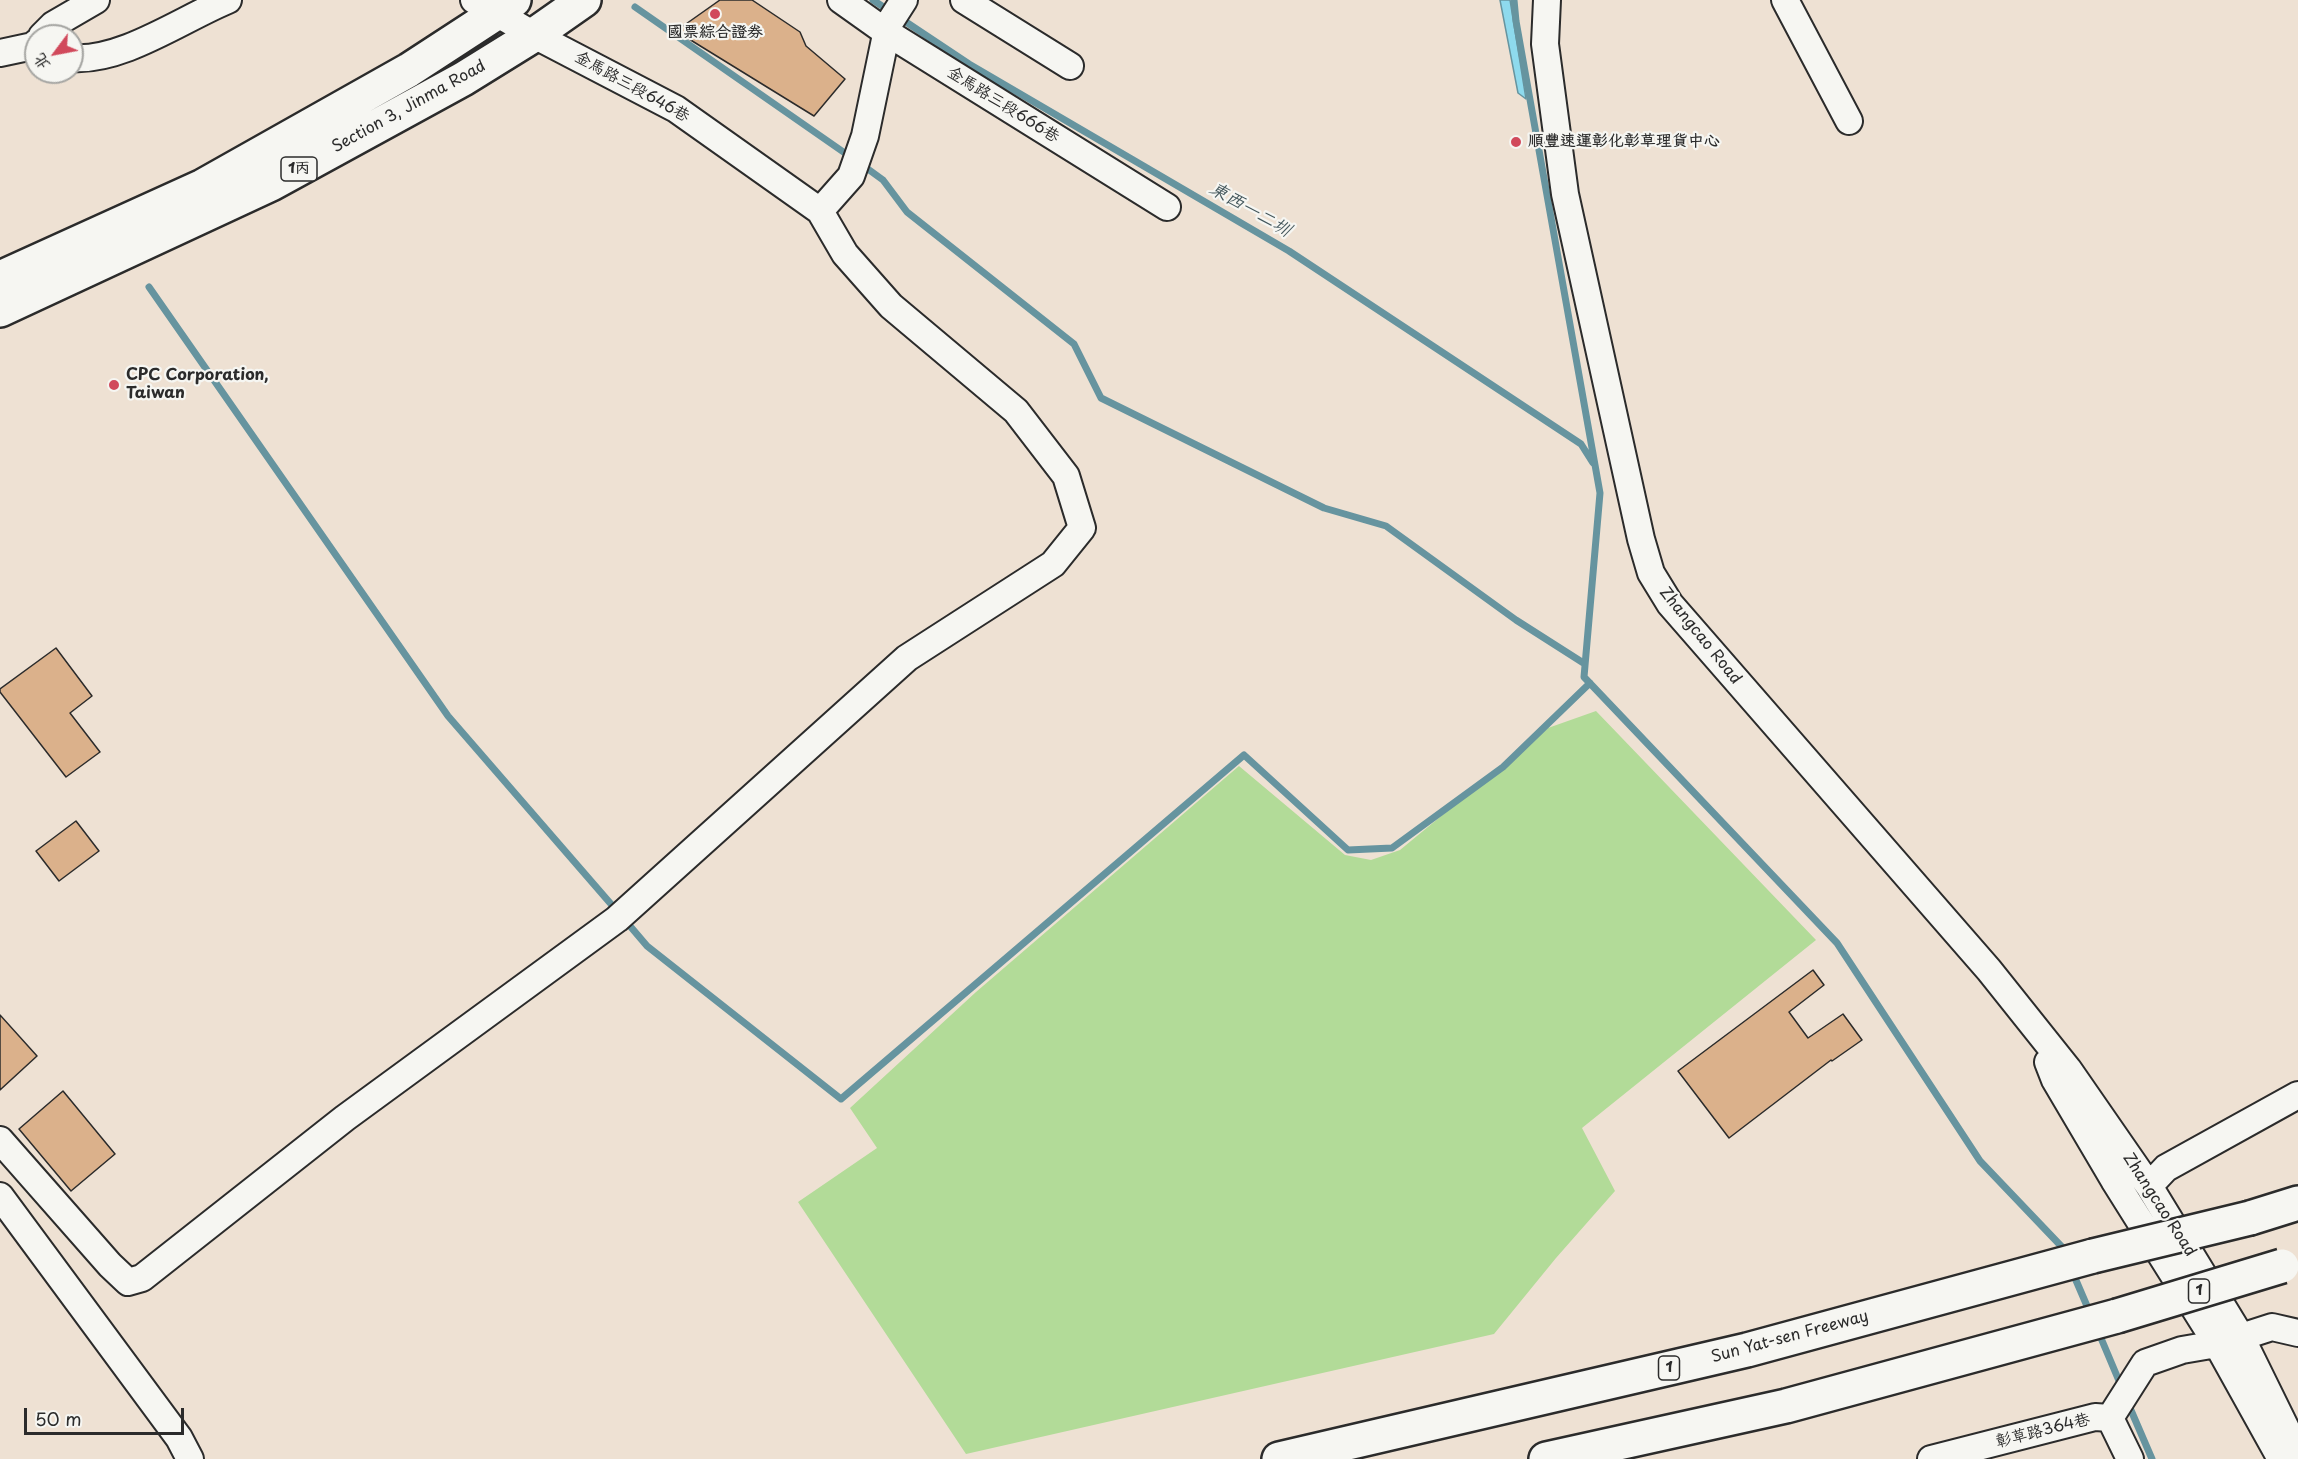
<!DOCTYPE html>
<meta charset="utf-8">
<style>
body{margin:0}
#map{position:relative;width:2298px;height:1459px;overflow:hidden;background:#eee1d3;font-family:"Playpen Sans","LXGW WenKai TC",sans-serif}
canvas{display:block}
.north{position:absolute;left:24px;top:24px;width:60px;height:60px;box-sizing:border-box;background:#f6f6f2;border:2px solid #a5a5a2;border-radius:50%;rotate:238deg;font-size:16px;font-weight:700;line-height:24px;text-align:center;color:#2b2b2b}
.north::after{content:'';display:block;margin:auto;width:21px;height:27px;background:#d1495b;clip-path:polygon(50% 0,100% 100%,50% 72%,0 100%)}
.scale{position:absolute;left:24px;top:1408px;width:160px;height:27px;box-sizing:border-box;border:3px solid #2b2b2b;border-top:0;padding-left:8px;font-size:18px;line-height:21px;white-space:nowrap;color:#2b2b2b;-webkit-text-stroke:4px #f6f6f2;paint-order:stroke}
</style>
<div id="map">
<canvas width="2298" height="1459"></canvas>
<div class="north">北</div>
<div class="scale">50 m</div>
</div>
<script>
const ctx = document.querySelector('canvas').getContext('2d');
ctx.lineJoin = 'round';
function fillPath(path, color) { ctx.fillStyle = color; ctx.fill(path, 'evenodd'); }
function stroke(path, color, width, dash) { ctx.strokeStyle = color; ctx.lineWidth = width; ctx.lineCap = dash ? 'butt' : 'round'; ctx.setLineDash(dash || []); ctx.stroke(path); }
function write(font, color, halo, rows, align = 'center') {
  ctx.font = font + ' "Playpen Sans","LXGW WenKai TC",sans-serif'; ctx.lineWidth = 4.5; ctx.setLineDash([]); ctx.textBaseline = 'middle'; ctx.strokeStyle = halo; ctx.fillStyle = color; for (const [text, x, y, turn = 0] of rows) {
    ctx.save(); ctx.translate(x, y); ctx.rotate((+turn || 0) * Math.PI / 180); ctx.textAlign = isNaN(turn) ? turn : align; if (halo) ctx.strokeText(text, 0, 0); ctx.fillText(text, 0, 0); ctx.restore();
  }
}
fillPath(new Path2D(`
 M1596 711 1816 940 1582 1128 1615 1191 1556 1258 1494 1334 966 1454 798 1202 877 1148 850 1108 976 992 1239 766 1345 855 1371 860 1400 850 1548 728Z`), '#b2db98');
const water = new Path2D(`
 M1500 0H1510L1526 99 1518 93Z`);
fillPath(water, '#8edaed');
stroke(water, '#66949f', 1.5);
stroke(new Path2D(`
 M873 0 969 64 1289 251 1581 444 1593 463
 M1514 0 1516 21 1600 493 1584 677 1837 943 1980 1161 2062 1247 2066 1255
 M635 7 852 158
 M861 164 883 180 907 212 1074 344 1101 398 1324 508 1386 526 1516 620 1585 664
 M149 287 448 716 617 911
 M624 919 647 946 841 1099 1244 755 1348 850 1392 848 1503 767 1590 683
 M2072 1271 2090 1313
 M2098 1331 2122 1388
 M2127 1401 2152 1459`), '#66949f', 7);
const building = new Path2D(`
 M720 0H752L800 32 806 46 845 79 814 116 676 31Z
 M56 648 92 696 70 713 100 752 66 777 0 692V689Z
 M76 821 99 851 59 881 36 851Z
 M1813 970 1824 985 1789 1012 1808 1038 1843 1014 1862 1040 1832 1061 1831 1060 1729 1138 1678 1071Z
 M0 1015 37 1056 0 1090Z
 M63 1091 115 1154 71 1191 19 1129Z`);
fillPath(building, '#dbb18b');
stroke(building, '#2b2b2b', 1.5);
const minor = new Path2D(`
 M841 0 886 32 1167 207
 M964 0 1070 66
 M1547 0 1545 44 1565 194 1641 539 1651 573 1670 604 1989 970 2068 1069 2149 1186 2241 1337 2298 1453
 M1785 0 1849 121
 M42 36 53 25 96 0
 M0 53 33 46 36 43
 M72 58C122 62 182 19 228 0
 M820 211 851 176 865 136 888 25 904 0
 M2048 1062 2055 1080 2114 1180 2217 1344 2281 1459
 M0 1140 110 1265 128 1282 142 1278 345 1118 617 919 907 658 1053 564 1082 528 1066 476 1016 411 891 306 845 254 820 211 676 109 534 35 474 0
 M2149 1186 2166 1168 2298 1095
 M0 1196 179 1438 190 1459
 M2241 1337 2272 1327 2298 1333
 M2110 1418 2130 1459
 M1931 1459 2095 1417 2110 1418 2145 1363 2182 1350 2217 1344`);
const major = new Path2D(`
 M0 278 203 186 409 70 498 12 514 0
 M0 310 271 184 463 79 534 35 584 0`);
const highway = new Path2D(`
 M2250 1218 2298 1203
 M1279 1459 1747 1350 2093 1256
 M1546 1459 1786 1406 2117 1316`);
stroke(minor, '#2b2b2b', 30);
stroke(major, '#2b2b2b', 38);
stroke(highway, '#2b2b2b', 38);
stroke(minor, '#f6f6f2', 26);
stroke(major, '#f6f6f2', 33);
stroke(highway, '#f6f6f2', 33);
const highwayBridge = new Path2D(`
 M2093 1256 2250 1218
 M2117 1316 2282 1266`);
stroke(highwayBridge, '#2b2b2b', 38, []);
stroke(highwayBridge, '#f6f6f2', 33);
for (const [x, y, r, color] of [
 [715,14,6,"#d1495b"],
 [1516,142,6,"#d1495b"],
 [114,385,6,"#d1495b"]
]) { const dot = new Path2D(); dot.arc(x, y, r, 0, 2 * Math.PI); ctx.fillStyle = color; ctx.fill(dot); stroke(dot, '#f6f6f2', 2); }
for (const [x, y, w] of [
 [299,169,36],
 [2199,1291,21],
 [1669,1368,21]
]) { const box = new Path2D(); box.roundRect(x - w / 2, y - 12, w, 24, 4.5); ctx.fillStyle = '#f6f6f2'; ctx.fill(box); stroke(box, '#2b2b2b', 1.5); }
write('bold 15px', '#2b2b2b', null, [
 ["1丙",299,169],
 ["1",2199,1291],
 ["1",1669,1368]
]);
write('bold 16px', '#2b2b2b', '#f6f6f2', [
 ["國票綜合證券",715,33,"center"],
 ["順豐速運彰化彰草理貨中心",1528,142],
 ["CPC Corporation,",126,376],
 ["Taiwan",126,394]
], 'left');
write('16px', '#2b2b2b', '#f6f6f2', [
 ["金馬路三段646巷",632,87,29],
 ["金馬路三段666巷",1003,105,32],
 ["Section 3, Jinma Road",409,107,-29],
 ["Zhangcao Road",1700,636,51],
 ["Zhangcao Road",2159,1205,57],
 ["Sun Yat-sen Freeway",1790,1337,-15],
 ["彰草路364巷",2043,1431,-14]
]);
write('italic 18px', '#44575c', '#f6f6f2', [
 ["東西一二圳",1250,210,30]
]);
</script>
